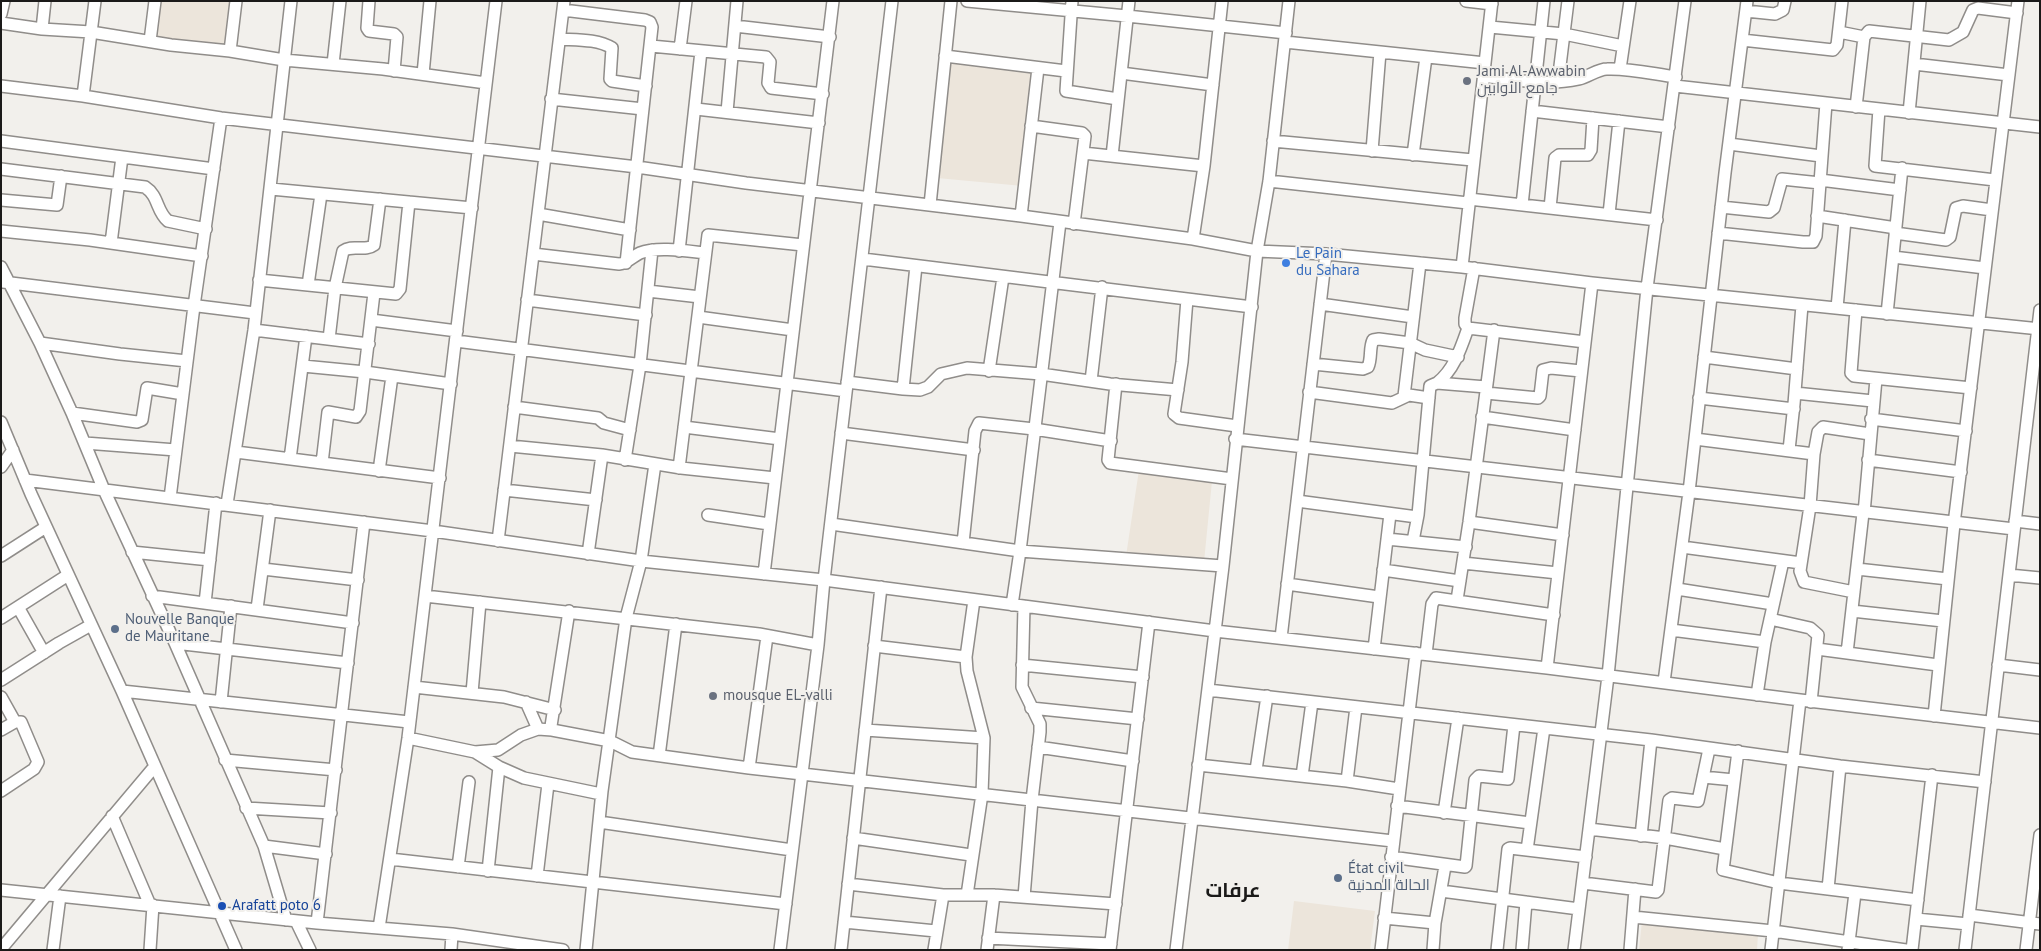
<!DOCTYPE html>
<meta charset="utf-8">
<style>
body{margin:0}
#map{position:relative;width:2041px;height:951px;overflow:hidden;background:#f2f0ec;font-family:"PT Sans",sans-serif}
canvas{display:block}
.frame{position:absolute;inset:0;border:2px solid #1b1a19;pointer-events:none}
</style>
<div id="map">
<canvas width="2041" height="951"></canvas>
<div class="frame"></div>
</div>
<script>
const ctx = document.querySelector('canvas').getContext('2d');
ctx.lineJoin = 'round';
function fillPath(path, color) { ctx.fillStyle = color; ctx.fill(path, 'evenodd'); }
function stroke(path, color, width, dash) { ctx.strokeStyle = color; ctx.lineWidth = width; ctx.lineCap = dash ? 'butt' : 'round'; ctx.setLineDash(dash || []); ctx.stroke(path); }
function write(font, color, halo, rows, align = 'center') {
  ctx.font = font + ' "PT Sans",Cairo,sans-serif'; ctx.lineWidth = 4; ctx.setLineDash([]); ctx.textBaseline = 'middle'; ctx.strokeStyle = halo; ctx.fillStyle = color; for (const [text, x, y, turn = 0] of rows) {
    ctx.save(); ctx.translate(x, y); ctx.rotate((+turn || 0) * Math.PI / 180); ctx.textAlign = isNaN(turn) ? turn : align; if (halo) ctx.strokeText(text, 0, 0); ctx.fillText(text, 0, 0); ctx.restore();
  }
}
fillPath(new Path2D(`
 M157 1H234L228 49 152 40Z
 M951 60 1033 69 1023 186 937 178Z
 M1139 470 1212 481 1204 562 1126 556Z
 M1294 901 1375 911 1370 950H1288Z
 M1642 921 1758 934 1757 950H1639Z`), '#ece5db');
const minor = new Path2D(`
 M369 1 367 28 369 31 394 34 397 37 394 71
 M967 1 1127 16 1286 33
 M1072 1 1066 91 1118 99
 M1466 1 1492 4
 M563 10 645 20 650 22 652 27 626 263
 M1746 11 1775 14 1783 10 1785 1
 M1 14 4 1
 M1 23 42 29 91 32 171 45 230 51 284 60 383 69 486 83
 M735 26 830 37
 M1490 27 1564 34 1623 46
 M42 29 45 1
 M1839 32 1864 37
 M560 39C577 40 598 39 612 48L610 79 612 81 646 86
 M1742 40 1833 50 1837 45 1842 1
 M150 41 155 1
 M1285 42 1485 63
 M651 46 766 57 770 62 768 83 771 88 823 94
 M680 49 686 1
 M230 51 236 1
 M945 56 1066 71
 M333 64 340 1
 M1914 64 2009 75
 M1620 69 1630 1
 M1121 73 1213 85
 M423 74 430 1
 M1483 76C1515 80 1547 86 1579 79 1588 77 1598 69 1607 69 1630 68 1653 74 1676 77
 M1558 82 1568 1
 M1 86 83 96 221 118 637 167 746 183 1021 216 1193 239 1257 251 1326 254 1462 267 1592 283 2040 329
 M1675 86 2040 127
 M83 96 95 1
 M551 99 643 109
 M1856 107 1864 37 1869 31 1949 40 1963 32 1973 10 1978 8 2017 13
 M696 109 819 123
 M1879 109 1875 166 1995 180
 M1532 111 1669 127
 M727 112 737 1
 M1909 113 1920 1
 M1031 126 1082 133 1085 136 1074 224
 M1 141 214 169
 M1273 141 1473 160
 M1729 144 1821 156
 M1372 151 1380 52
 M1083 153 1204 166
 M1413 155 1426 57
 M1112 156 1129 1
 M1 169 145 187C159 196 156 211 168 221L206 229
 M1820 180 1900 190
 M1269 181 1468 203
 M271 189 472 208
 M1469 199 1657 220
 M1 200 57 205 61 176
 M930 205 951 1
 M1522 205 1544 1
 M1721 207 1769 212 1774 208 1782 179 1820 183
 M1550 208 1555 158 1559 155H1588L1591 150 1593 118
 M538 214 630 230
 M1609 214 1619 121
 M1021 216 1038 68
 M1817 216 1896 228
 M1 231 90 240 202 256
 M1718 233 1803 242H1813L1816 236 1826 103
 M1895 233 1946 240 1950 237 1956 208 1963 206 1992 210
 M1193 239 1204 166 1222 1
 M111 243 122 157
 M679 251 701 51
 M533 254 619 264C628 263 633 256 640 253 657 246 687 251 705 253
 M1893 257 1985 268
 M863 259C993 275 1122 291 1252 307
 M1 267 40 343 72 413 104 490 175 643 264 846 286 920
 M1462 267 1492 1
 M1474 268 1465 318V324L1468 328 1585 342
 M259 280 396 294 400 289 409 202
 M3 282 255 313
 M308 285 321 194
 M648 291 700 297
 M1187 299 1182 362 1174 414 1179 418 1237 426
 M527 300 646 315
 M1320 304 1413 317
 M1837 308 1845 220
 M1856 310 1851 373 1854 376 1971 388
 M1887 314 1902 168
 M698 317 793 330
 M371 320 457 331
 M254 330 369 344
 M329 339 335 288 343 251C352 244 365 252 374 245L380 199
 M456 341 846 391
 M40 343 120 354 187 361
 M1704 357 1797 369
 M1313 364 1363 369 1368 367C1372 358 1369 348 1373 340L1379 339 1410 343 1425 350 1458 357
 M303 366 365 372 451 384
 M989 371 1003 277
 M1091 381 1102 287
 M847 382 903 389 920 390 928 387 941 374 967 368 1041 374 1110 384 1178 390
 M1437 383C1454 370 1461 348 1468 328
 M1116 384 1108 460 1110 463 1232 479
 M903 389 916 266
 M1309 392 1392 403 1409 395 1429 398
 M1486 393 1538 398 1540 396 1543 370 1551 368 1581 371
 M1795 393 1873 401
 M1404 396 1420 263
 M1699 398 1794 409
 M514 407 598 418 604 423 630 430
 M72 413 137 422 142 420 147 388 183 394
 M1482 417 1575 430
 M1871 419 1966 431
 M1 422 31 494 122 691 236 950
 M684 427 780 439
 M841 433 974 450
 M1235 439 2014 529
 M1695 439 1814 454 1810 506 1800 571 1804 582 1854 592
 M85 443 176 450
 M510 446 602 455 681 468 775 478
 M1789 450 1794 404 1802 305
 M236 452 440 478
 M1814 454 1818 432 1823 427 1870 434
 M290 459 306 336
 M625 460 640 365 652 250
 M1868 460 1961 472
 M322 463 328 412 356 417 360 411 374 293
 M1 467 13 450
 M679 468 708 235 803 245
 M379 471 392 376
 M25 480 433 531 641 561 824 580 1215 631 1547 668 1800 700 2040 728
 M504 490 596 500
 M170 498 194 306 221 118
 M1297 501 1417 517
 M227 504 254 330 291 1
 M1864 513 1876 379
 M708 515 769 524
 M2015 521 2040 524
 M1469 522 1563 535
 M831 524 1020 551 1223 566
 M1387 539 1466 547
 M498 541 564 1
 M1413 541 1418 515 1430 386 1437 383 1486 387
 M963 543 975 431 979 423 1034 429 1111 441
 M1682 547 1801 563
 M132 552 210 560
 M588 554 602 455
 M1 556 46 527
 M1463 563 1558 573
 M263 569 358 580
 M1857 569 1948 579
 M1383 570 1460 581
 M764 574 833 1
 M2009 575 2040 578
 M1287 584 1379 597
 M1677 589 1773 604
 M152 596 353 623
 M425 596 759 634 818 645
 M1457 600 1469 522 1494 330
 M205 603 216 503
 M1012 605 1020 551 1060 222
 M18 607 44 653
 M257 609 270 510
 M1852 611 1943 621
 M1 618 68 575
 M1770 619 1810 628 1818 635 1811 702
 M1671 630 1765 642
 M1281 638 1326 254
 M175 643 348 663
 M874 646 966 657
 M1374 649 1390 514
 M1817 649 1938 665
 M1847 653 1863 513
 M1426 654 1432 604 1436 598 1554 615
 M1022 665 1143 677
 M1998 665 2040 670
 M1547 668 1592 283
 M1 680 59 643 91 625
 M1664 682 1689 492 1725 173 1747 1
 M414 687 504 697 555 710
 M1208 690 1651 740 1840 766 1985 782
 M122 691 409 722
 M472 693 480 602
 M1757 695 1765 642 1783 561
 M1 697 15 722
 M221 702 231 606
 M526 702 538 729
 M1031 708 1138 719
 M1934 716 1954 524 2018 1
 M1 730 15 722H21L38 762 34 769 1 791
 M552 730 551 726 569 611
 M865 730 984 738
 M408 738 475 752 499 767 524 778 601 794
 M1038 747 1133 761
 M1738 751 1723 870 1779 883 1918 900
 M475 752 498 750 521 735 538 729 552 730 610 741 632 752 749 768 1393 841
 M659 756 676 624
 M225 760 336 770
 M1198 765 1347 781 1399 789
 M749 768 767 636
 M1256 770 1267 696
 M1302 776 1312 702
 M1703 777 1734 780
 M1347 781 1356 707
 M1397 806 1530 823
 M246 808 331 813
 M1444 813 1458 718
 M112 816 150 905
 M599 822 792 850
 M1589 829 1665 838 1725 849
 M1641 836 1651 740
 M853 838 971 855
 M264 846 326 854
 M1527 850 1544 728
 M1391 857 1465 867 1466 866 1475 780 1479 776 1508 779 1514 725
 M390 859 786 904
 M458 867 469 782
 M488 871 499 767
 M537 876 548 784
 M1583 883 1656 892 1658 890 1669 800 1672 798 1698 801 1709 749
 M848 884 943 895H994L1116 904
 M1828 889 1840 766
 M1 890 317 923 452 934 563 950
 M1441 891 1579 909
 M967 895 982 794 984 738 967 671 966 657 974 600
 M1024 897 1032 800 1040 732V724L1022 687 1024 606
 M1969 915 2040 924
 M1633 917 1773 931 1906 950
 M1384 918 1435 923
 M1916 919 1968 924
 M296 921 310 950
 M844 922 936 931
 M317 923 364 522
 M379 928 408 738 496 1
 M988 938 1111 944
 M1 949 155 766
 M53 950 60 896
 M150 950 153 905
 M451 950 452 934
 M586 950 602 791 626 618 641 561 655 464
 M780 950 818 645 824 580 892 1
 M841 950 881 587
 M934 950 943 895
 M987 950 994 895
 M1110 950 1149 622
 M1176 950 1223 566 1257 251 1269 181 1289 1
 M1381 950 1416 653
 M1433 950 1435 923 1445 866
 M1497 950 1508 849 1510 848 1586 857
 M1522 950 1526 902
 M1574 950 1608 676 1647 288 1685 1
 M1630 950 1635 889
 M1771 950 1800 700
 M1848 950 1855 893
 M1912 950 1932 775
 M1965 950 2040 310
 M2026 950 2040 835`);
stroke(minor, '#908d8a', 14);
stroke(minor, '#fff', 11);
for (const [x, y, r, color] of [
 [1467,81,5,"#6b7280"],
 [1286,263,5,"#3f7fe0"],
 [115,629,5,"#5c6f8a"],
 [713,696,5,"#6b7280"],
 [1338,878,5,"#5c6f8a"],
 [222,906,5,"#1a4fb4"]
]) { const dot = new Path2D(); dot.arc(x, y, r, 0, 2 * Math.PI); ctx.fillStyle = color; ctx.fill(dot); stroke(dot, '#f2f0ec', 2); }
write('15px', '#5b616d', '#f2f0ec', [
 ["Jami Al-Awwabin",1477,72],
 ["جامع الأوابين",1477,89],
 ["mousque EL-valli",723,696]
], 'left');
write('15px', '#366cbe', '#f2f0ec', [
 ["Le Pain",1296,254],
 ["du Sahara",1296,271]
], 'left');
write('15px', '#4e5e75', '#f2f0ec', [
 ["Nouvelle Banque",125,620],
 ["de Mauritane",125,637],
 ["État civil",1348,869],
 ["الحالة المدنية",1348,886]
], 'left');
write('15px', '#164399', '#f2f0ec', [
 ["Arafatt poto 6",232,906]
], 'left');
write('bold 20px', '#1b1a19', '#f2f0ec', [
 ["عرفات",1233,891]
]);
</script>
